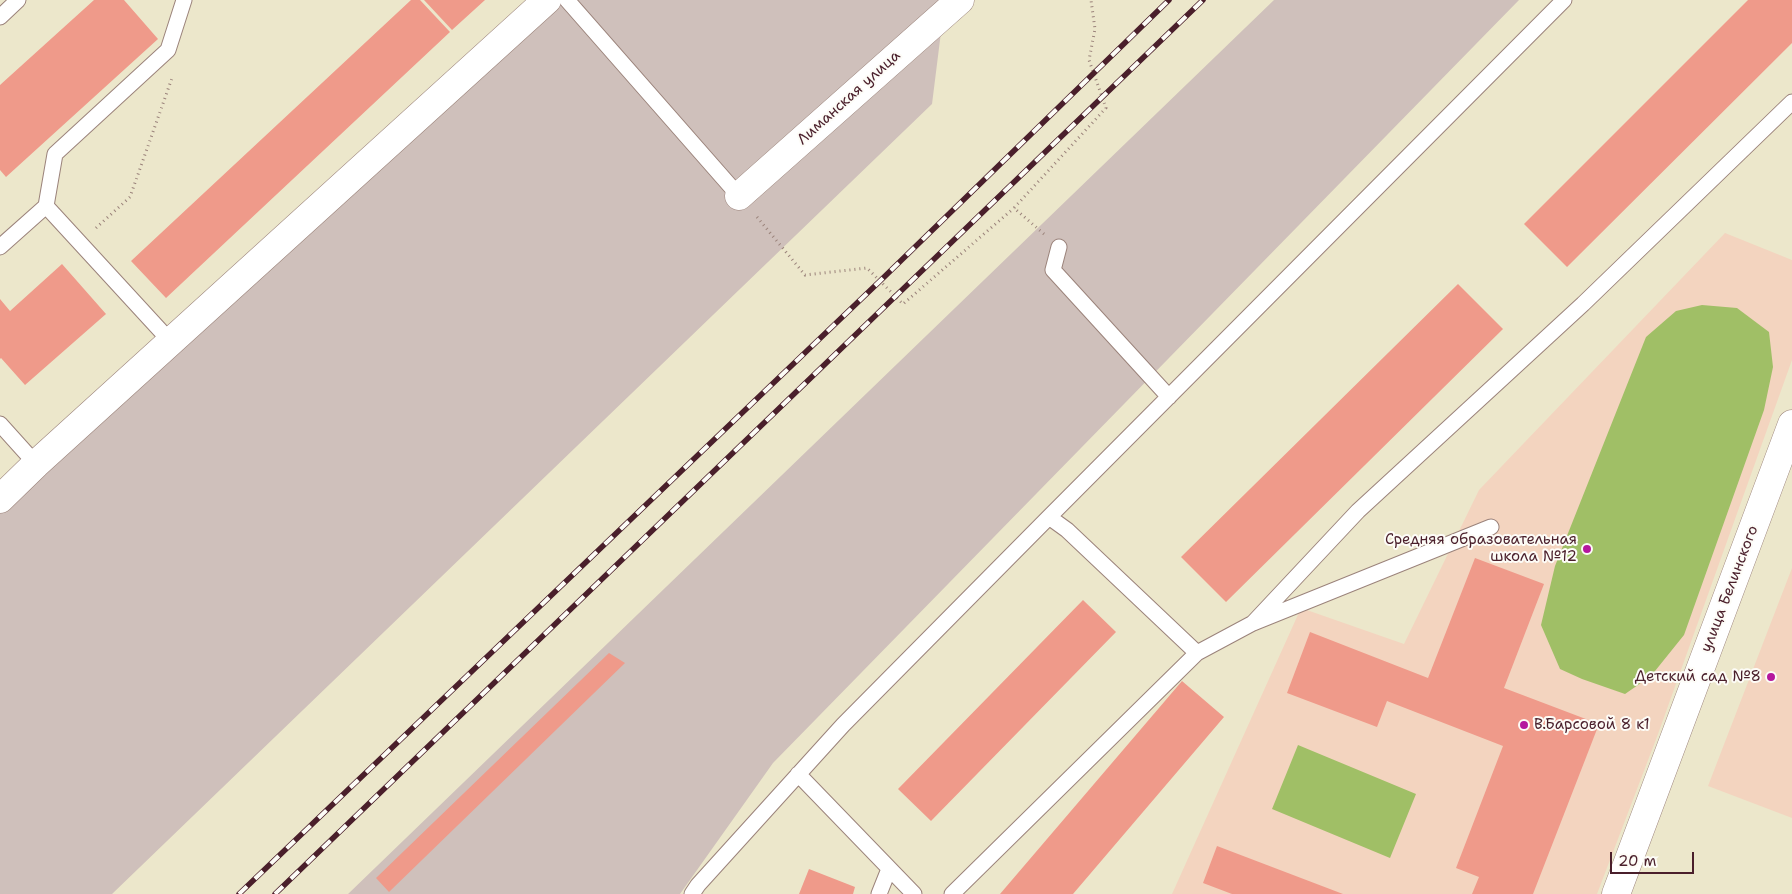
<!DOCTYPE html>
<meta charset="utf-8">
<style>
body{margin:0}
#map{position:relative;width:1792px;height:894px;overflow:hidden;background:#ece7cb;font-family:"Shantell Sans",sans-serif}
canvas{display:block}
.scale{position:absolute;left:1610px;top:852px;width:84px;height:22px;box-sizing:border-box;border:2px solid #4a1f2b;border-top:0;padding-left:6px;font-size:15px;line-height:18px;white-space:nowrap;color:#4a1f2b;-webkit-text-stroke:4px #fdfcf7;paint-order:stroke}
</style>
<div id="map">
<canvas width="1792" height="894"></canvas>
<div class="scale">20 m</div>
</div>
<script>
const ctx = document.querySelector('canvas').getContext('2d');
ctx.lineJoin = 'round';
function fillPath(path, color) { ctx.fillStyle = color; ctx.fill(path, 'evenodd'); }
function stroke(path, color, width, dash) { ctx.strokeStyle = color; ctx.lineWidth = width; ctx.lineCap = dash ? 'butt' : 'round'; ctx.setLineDash(dash || []); ctx.stroke(path); }
function write(font, color, halo, rows, align = 'center') {
  ctx.font = font + ' "Shantell Sans",sans-serif'; ctx.lineWidth = 4; ctx.setLineDash([]); ctx.textBaseline = 'middle'; ctx.strokeStyle = halo; ctx.fillStyle = color; for (const [text, x, y, turn = 0] of rows) {
    ctx.save(); ctx.translate(x, y); ctx.rotate((+turn || 0) * Math.PI / 180); ctx.textAlign = isNaN(turn) ? turn : align; if (halo) ctx.strokeText(text, 0, 0); ctx.fillText(text, 0, 0); ctx.restore();
  }
}
fillPath(new Path2D(`
 M1725 233 1792 260V360L1658 734 1597 894H1172L1301 608 1404 644 1479 490Z
 M1792 568V818L1708 786Z`), '#f3d4bf');
fillPath(new Path2D(`
 M562 0H945L932 104 112 894H0V499Z
 M1274 0H1519L773 763 680 894H348Z`), '#cfc0bb');
fillPath(new Path2D(`
 M1702 305 1737 308 1769 332 1773 367 1764 410 1684 635 1651 676 1625 694 1582 679 1560 669 1541 625 1555 566 1646 337 1676 311Z
 M1298 745 1416 794 1390 858 1272 809Z`), '#a0bf66');
fillPath(new Path2D(`
 M94 0H124L158 39 6 177 0 170V85Z
 M411 0H420L450 32 166 298 131 261Z
 M424 0H485L452 30Z
 M1748 0H1792V43L1567 267 1524 224Z
 M62 264 106 314 25 385 1 358 0 359V299L10 311Z
 M1458 284 1503 329 1226 602 1181 557Z
 M1475 558 1544 584 1504 688 1599 724 1533 894H1472L1479 877 1456 868 1503 746 1387 701 1377 727 1287 693 1310 632 1428 678Z
 M1083 600 1116 632 931 821 898 789Z
 M609 653 625 663 389 892 376 878Z
 M1182 681 1224 717 1073 894H1000Z
 M1217 846 1343 894H1232L1203 883Z
 M809 869 855 887 853 894H799Z`), '#ef9a8a');
const service = new Path2D(`
 M567 0 739 196
 M0 17 18 0
 M46 206 55 154 168 50 184 0
 M0 247 46 206 171 342
 M1059 247 1053 270 1169 397
 M0 424 36 464
 M1049 517 1067 530 1197 653 1253 623 1491 527
 M1253 623 1358 511 1583 304 1792 102
 M798 774 914 894
 M692 894 698 885 843 725 1049 517 1564 0
 M879 894 889 869
 M952 894 1197 653`);
const minor = new Path2D(`
 M739 196 960 0
 M0 499 36 464 547 0
 M1616 894 1792 424`);
stroke(service, '#9b837b', 17);
stroke(minor, '#9b837b', 29);
stroke(new Path2D(`
 M757 217 805 275 867 268 903 304 1014 208
 M96 228 130 197 172 78
 M1044 234 1014 208 1106 108 1089 60 1095 29 1091 0`), '#9b837b', 3, [1, 4]);
stroke(service, '#fff', 15);
stroke(minor, '#fff', 28);
const rail = new Path2D(`
 M239 894 880 281 1169 0
 M275 894 1203 0`);
stroke(rail, '#4a1f2b', 5.5);
stroke(rail, '#fdfcf7', 4, [11]);
for (const [x, y, r, color] of [
 [1587,549,5,"#b5179e"],
 [1771,677,5,"#b5179e"],
 [1524,725,5,"#b5179e"]
]) { const dot = new Path2D(); dot.arc(x, y, r, 0, 2 * Math.PI); ctx.fillStyle = color; ctx.fill(dot); stroke(dot, '#fdfcf7', 2); }
write('15px', '#4a1f2b', '#fdfcf7', [
 ["Лиманская улица",849,98,-42],
 ["улица Белинского",1730,589,-69]
]);
write('15px', '#4a1f2b', '#fdfcf7', [
 ["Средняя образовательная",1577,540],
 ["школа №12",1577,557],
 ["Детский сад №8",1761,677],
 ["В.Барсовой 8 к1",1534,725,"left"]
], 'right');
</script>
